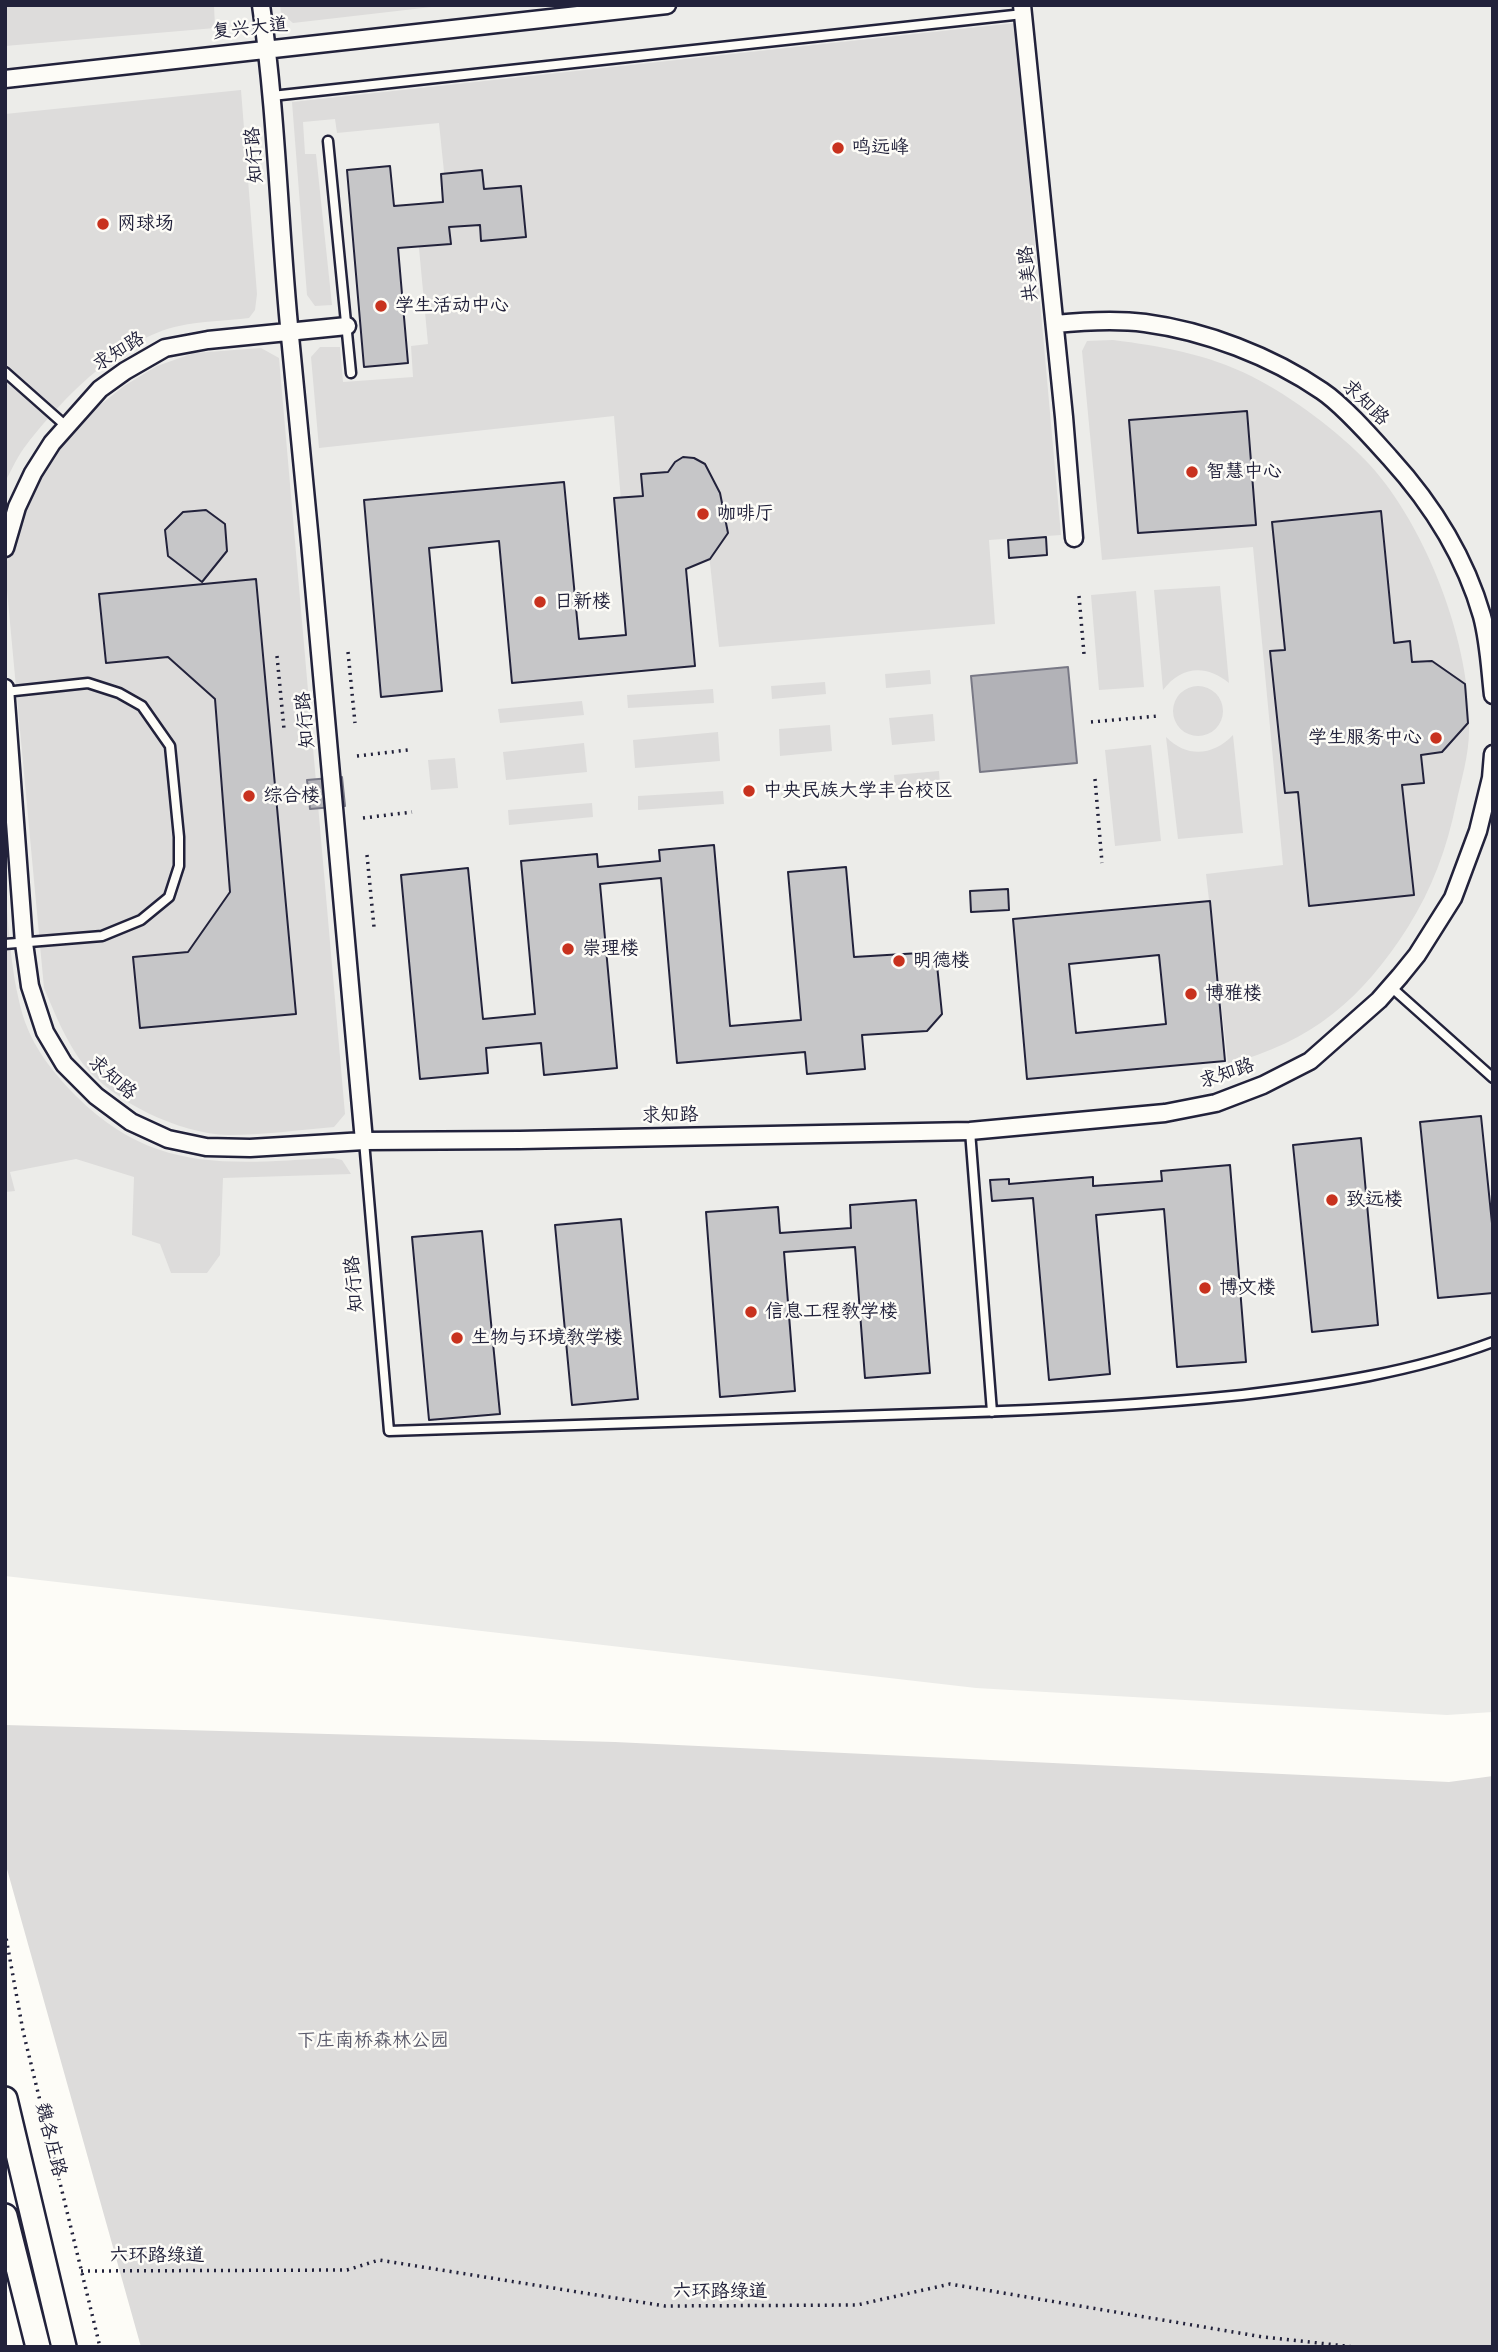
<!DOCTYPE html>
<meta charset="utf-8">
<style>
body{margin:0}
#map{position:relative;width:1498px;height:2352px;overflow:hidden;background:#fdfcf7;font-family:"Balsamiq Sans",sans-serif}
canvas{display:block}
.frame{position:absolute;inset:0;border:7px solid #22223b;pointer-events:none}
</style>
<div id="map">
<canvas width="1498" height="2352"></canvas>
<div class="frame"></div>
</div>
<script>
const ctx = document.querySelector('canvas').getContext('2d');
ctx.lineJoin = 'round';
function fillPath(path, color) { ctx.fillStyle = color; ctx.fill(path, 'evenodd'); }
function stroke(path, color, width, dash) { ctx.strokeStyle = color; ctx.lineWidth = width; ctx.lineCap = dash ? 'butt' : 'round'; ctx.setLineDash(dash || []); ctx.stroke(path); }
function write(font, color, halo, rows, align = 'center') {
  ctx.font = font + ' "Balsamiq Sans","LXGW WenKai TC",sans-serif'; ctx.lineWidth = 5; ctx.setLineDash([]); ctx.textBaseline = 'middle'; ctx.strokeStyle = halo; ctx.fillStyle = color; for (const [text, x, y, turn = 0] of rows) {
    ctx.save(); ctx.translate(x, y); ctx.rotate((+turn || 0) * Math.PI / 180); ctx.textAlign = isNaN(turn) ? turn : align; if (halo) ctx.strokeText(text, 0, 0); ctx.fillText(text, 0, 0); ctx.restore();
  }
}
fillPath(new Path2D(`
 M5 5H1493V1712L1447 1715 976 1688 5 1576Z`), '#ecece9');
fillPath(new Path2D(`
 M5 5H214L215 28 5 46Z
 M280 5H449L293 23 281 13Z
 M1015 23 1061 535 989 540 995 624 719 647 704 507 622 513 614 416 319 448 311 357 320 347H340L343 382 413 377 411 346 428 344 417 227 448 211 439 123 337 133 335 119 303 122 305 154H316L332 305 315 306 307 295 292 102Z
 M241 90 257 294 255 310 249 318C226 321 202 321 179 326 121 338 62 399 27 444 18 455 12 469 5 482V114Z
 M1113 340C1160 346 1207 354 1251 376 1291 396 1338 431 1369 464 1427 527 1472 646 1469 731 1469 755 1461 781 1456 804 1447 848 1432 889 1408 927 1362 999 1312 1042 1228 1064L1206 874 1283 865 1253 547 1102 560 1082 351 1087 341Z
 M261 348 279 358 345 1114 334 1127C299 1130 263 1135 228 1135 180 1134 113 1102 83 1064 66 1041 55 1014 44 988L5 569 22 507 55 450 89 414 124 386 157 366 194 353Z
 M1220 586 1229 683C1206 664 1181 666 1163 690L1154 590Z
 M1136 591 1144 687 1099 690 1091 595Z
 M930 670 931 684 886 688 885 674Z
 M825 682 826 694 772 699 771 686Z
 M1173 711a25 25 0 1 1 50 0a25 25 0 1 1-50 0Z
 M713 689 714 703 628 708 627 695Z
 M582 701 584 715 500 723 498 709Z
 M933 714 935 741 892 745 889 718Z
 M830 725 832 751 780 756 779 729Z
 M718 732 720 761 635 768 633 740Z
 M1233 735 1243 833 1178 839 1166 737C1187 758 1213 756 1233 735Z
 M584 743 587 772 506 780 503 752Z
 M1151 745 1161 841 1115 846 1105 750Z
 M455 758 458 788 431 790 428 760Z
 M939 771 940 785 895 789 894 775Z
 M834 780 835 793 781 797 780 785Z
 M723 791 724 804 638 810V796Z
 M592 803 593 817 509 825 508 810Z
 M5 886C9 931 11 979 25 1022 35 1050 55 1075 76 1096 155 1175 231 1163 333 1158L342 1160 351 1174 223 1178 220 1255 207 1273H171L160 1244 132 1235 134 1177 76 1159 10 1172 15 1191 5 1192Z
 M5 1725 615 1742 1449 1782 1493 1776V2347H141L5 1862Z`), '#dddcdb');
const water = new Path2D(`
 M1068 667 1077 763 980 772 971 676Z
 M342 777 345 806 310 809 307 780Z`);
fillPath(water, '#b2b2b7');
stroke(water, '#787885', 2);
const building = new Path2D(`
 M390 166 394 206 443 202 441 174 482 170 484 189 521 186 526 237 481 241 480 225 449 227 451 244 398 248 408 363 364 367 347 170Z
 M1247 411 1256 525 1138 533 1129 420Z
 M683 457 694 458 705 464 720 493 728 533 710 559 686 569 695 666 512 683 499 541 429 548 442 691 381 697 364 500 564 482 579 639 626 635 614 498 643 496 641 474 668 472 675 462Z
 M206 510 225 524 227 551 202 582 168 556 165 530 183 512Z
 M1381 511 1394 643 1410 641 1412 662 1432 661 1465 684 1468 723 1442 752 1421 755 1424 783 1402 785 1414 895 1309 906 1298 792 1285 793 1270 651 1285 650 1272 522Z
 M1046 537 1047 555 1009 558 1008 540Z
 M256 579 296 1014 140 1028 133 957 188 952 230 892 215 699 168 657 106 663 99 594Z
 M714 845 730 1026 801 1020 788 872 846 867 854 957 920 953 937 965 942 1014 927 1031 862 1035 865 1069 807 1074 805 1052 677 1063 661 878 600 884 617 1068 544 1075 541 1043 486 1048 488 1073 420 1079 401 875 468 868 483 1019 535 1014 521 861 597 854 598 867 660 861 659 850Z
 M1008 889 1009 910 971 912 970 891Z
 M1210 901 1225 1061 1027 1079 1013 919ZM1159 955 1166 1024 1076 1033 1069 964Z
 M1481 1116 1493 1233V1293L1438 1298 1420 1122Z
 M1361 1138 1378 1325 1312 1332 1293 1145Z
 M1230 1165 1246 1362 1177 1367 1164 1209 1096 1215 1110 1374 1049 1380 1033 1198 992 1201 990 1180 1009 1179V1184L1093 1177V1186L1162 1181 1161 1171Z
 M916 1200 930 1373 865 1378 855 1247 784 1252 795 1391 720 1397 706 1212 778 1207 780 1233 851 1228 850 1205Z
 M621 1219 638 1399 572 1405 555 1225Z
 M482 1231 500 1414 429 1420 412 1237Z`);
fillPath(building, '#c6c6c8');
stroke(building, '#22223b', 2);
const service = new Path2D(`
 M272 96 1023 14
 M328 141 351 373
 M5 372 66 426
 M5 692 88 683 119 693 142 706 170 746 179 837V866L169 897 141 920 102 936 5 944
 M1391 987 1493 1078
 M970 1131 992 1412
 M364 1141 389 1431C575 1426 761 1420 947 1413 1046 1410 1144 1405 1242 1395 1327 1385 1413 1372 1493 1342`);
const minor = new Path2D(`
 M261 5C277 115 279 226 290 336 317 604 340 872 364 1141
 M1022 5 1064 417 1074 538
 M5 79 667 5
 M1055 324C1085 321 1115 319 1145 323 1205 331 1271 356 1322 391 1343 405 1372 438 1390 458 1431 503 1465 557 1482 616 1489 642 1490 669 1493 695
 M5 548 17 507 33 473 52 443 100 389 125 371 165 348 208 340 347 326
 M5 688 24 943 30 986 45 1032 64 1064 96 1096 131 1122 168 1139 206 1147 250 1148 364 1141 520 1140 970 1131 1165 1113 1216 1103 1263 1085 1310 1061 1379 1000 1400 976 1417 955 1453 898 1478 831 1491 778 1493 754`);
const secondary = new Path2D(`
 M5 2099 64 2347
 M5 2216 38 2347`);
stroke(service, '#22223b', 13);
stroke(minor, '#22223b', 21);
stroke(secondary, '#22223b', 28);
stroke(new Path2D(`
 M1079 596 1084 654
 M348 652 355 723
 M277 656 284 729
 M1091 722 1158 716
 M357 756 408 750
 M1095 779 1102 863
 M363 818 412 812
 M367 855 374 927
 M5 1932 23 2031 100 2347
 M81 2271 347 2270 379 2260 665 2306 857 2305 950 2284 1263 2337 1355 2347`), '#22223b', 3.5, [2, 5]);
stroke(service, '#fdfcf7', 8);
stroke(minor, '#fdfcf7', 16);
stroke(secondary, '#fdfcf7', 23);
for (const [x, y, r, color] of [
 [838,148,7,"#c8321e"],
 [103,224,7,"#c8321e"],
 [381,306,7,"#c8321e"],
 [1192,472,7,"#c8321e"],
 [703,514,7,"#c8321e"],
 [540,602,7,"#c8321e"],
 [1436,738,7,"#c8321e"],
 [749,791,7,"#c8321e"],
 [249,796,7,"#c8321e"],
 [568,949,7,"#c8321e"],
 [899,961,7,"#c8321e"],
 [1191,994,7,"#c8321e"],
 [1332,1200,7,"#c8321e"],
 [1205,1288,7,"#c8321e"],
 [751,1312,7,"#c8321e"],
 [457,1338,7,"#c8321e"]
]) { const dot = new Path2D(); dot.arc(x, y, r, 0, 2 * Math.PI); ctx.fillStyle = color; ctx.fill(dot); stroke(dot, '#fdfcf7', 2.5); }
write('19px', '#22223b', '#fdfcf7', [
 ["复兴大道",250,29,-6],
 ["知行路",255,155,-94],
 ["共美路",1029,274,-96],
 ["求知路",119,352,-32],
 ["求知路",1365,403,44],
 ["知行路",306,720,-95],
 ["求知路",1227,1074,-19],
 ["求知路",112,1078,41],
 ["求知路",670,1116,-1],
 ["知行路",355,1284,-95],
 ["魏各庄路",50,2140,76],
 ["六环路绿道",157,2256],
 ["六环路绿道",720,2292]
]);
write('19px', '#22223b', '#fdfcf7', [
 ["鸣远峰",852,148],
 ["网球场",117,224],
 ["学生活动中心",395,306],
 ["智慧中心",1206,472],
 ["咖啡厅",717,514],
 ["日新楼",554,602],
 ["学生服务中心",1422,738,"right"],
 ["中央民族大学丰台校区",763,791],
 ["综合楼",263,796],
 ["崇理楼",582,949],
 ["明德楼",913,961],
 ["博雅楼",1205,994],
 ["致远楼",1346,1200],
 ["博文楼",1219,1288],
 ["信息工程教学楼",765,1312],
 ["生物与环境教学楼",471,1338]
], 'left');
write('19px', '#5a5a6b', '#fdfcf7', [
 ["下庄南桥森林公园",373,2041]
]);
</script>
